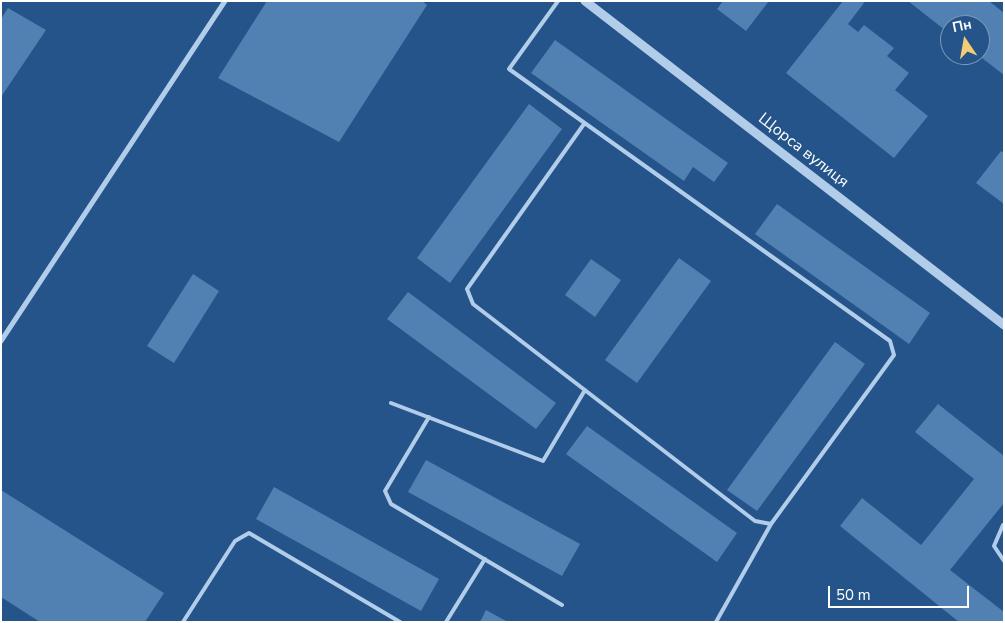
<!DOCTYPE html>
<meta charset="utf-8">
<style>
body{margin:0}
#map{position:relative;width:1005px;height:623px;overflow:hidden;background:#24548a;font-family:"Nunito Sans",sans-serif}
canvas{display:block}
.frame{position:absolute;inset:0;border:2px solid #fff;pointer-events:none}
.north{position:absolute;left:940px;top:15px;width:50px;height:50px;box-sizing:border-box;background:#24548a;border:1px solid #7c98b9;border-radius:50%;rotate:348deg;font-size:14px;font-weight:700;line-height:20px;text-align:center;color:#fff}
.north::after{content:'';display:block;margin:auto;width:18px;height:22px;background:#f4cc75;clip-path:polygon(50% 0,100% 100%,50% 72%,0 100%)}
.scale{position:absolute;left:828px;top:586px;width:141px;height:22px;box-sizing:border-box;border:2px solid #fff;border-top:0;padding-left:6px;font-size:15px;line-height:18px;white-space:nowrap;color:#fff;-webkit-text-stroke:4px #24548a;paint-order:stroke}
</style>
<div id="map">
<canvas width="1005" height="623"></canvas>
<div class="frame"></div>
<div class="north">Пн</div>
<div class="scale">50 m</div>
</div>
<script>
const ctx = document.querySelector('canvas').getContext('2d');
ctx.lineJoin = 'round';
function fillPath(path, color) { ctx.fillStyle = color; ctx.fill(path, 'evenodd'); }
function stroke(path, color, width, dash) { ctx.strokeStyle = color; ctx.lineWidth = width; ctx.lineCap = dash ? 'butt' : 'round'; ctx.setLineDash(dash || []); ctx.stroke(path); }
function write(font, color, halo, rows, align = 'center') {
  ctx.font = font + ' "Nunito Sans",sans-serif'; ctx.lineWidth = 4; ctx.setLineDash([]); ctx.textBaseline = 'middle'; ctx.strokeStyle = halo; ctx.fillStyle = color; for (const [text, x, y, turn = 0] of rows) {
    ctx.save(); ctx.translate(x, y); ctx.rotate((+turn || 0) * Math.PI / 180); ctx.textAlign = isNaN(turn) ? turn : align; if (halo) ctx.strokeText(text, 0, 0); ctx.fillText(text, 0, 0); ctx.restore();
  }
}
fillPath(new Path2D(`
 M267 1H422L427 5 339 142 218 78Z
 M723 1H769L746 31 717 9Z
 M843 1H862L864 3 848 24 858 32 864 25 894 48 887 56 909 73 895 90 928 116 894 158 786 73Z
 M908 1H989L1004 13V75L978 55H980V25H950V34Z
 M8 8 46 30 1 97V19Z
 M555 40 728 163 714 182 693 167 684 181 531 73Z
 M529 104 562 129 450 283 417 258Z
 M1001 151 1004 153V204L976 183Z
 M777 204 930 313 909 344 755 234Z
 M679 258 711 281 637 383 605 360Z
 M591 259 621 280 595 317 565 295Z
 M193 274 219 291 174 363 147 346Z
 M408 292 556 403 536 429 387 319Z
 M835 342 865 364 757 511 727 490Z
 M938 404 1004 456V503L950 570 1004 612V622H959L840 526 862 498 921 545 974 479 915 432Z
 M587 426 737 533 717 562 566 454Z
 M426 460 580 544 562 576 408 492Z
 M274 487 439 579 421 611 256 519Z
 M1 490 164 593 145 622H40L1 597Z
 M486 610 508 622H480Z`), '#5180b3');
stroke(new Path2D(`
 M558 1 509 69 890 341 894 355 771 524 755 521 473 304 467 289 584 124
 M391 403 543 461 585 390
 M429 417 385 491 391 504 562 605
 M1003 525 994 546 1004 561
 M183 622 235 541 249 533 400 622
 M446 622 485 559
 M716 622 771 524`), '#b2cdea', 4);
stroke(new Path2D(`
 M1 341 225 1`), '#b2cdea', 5);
stroke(new Path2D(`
 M585 1 1004 325`), '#b2cdea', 9);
write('16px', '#fff', '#24548a', [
 ["Щорса вулиця",803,151,38]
]);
</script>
